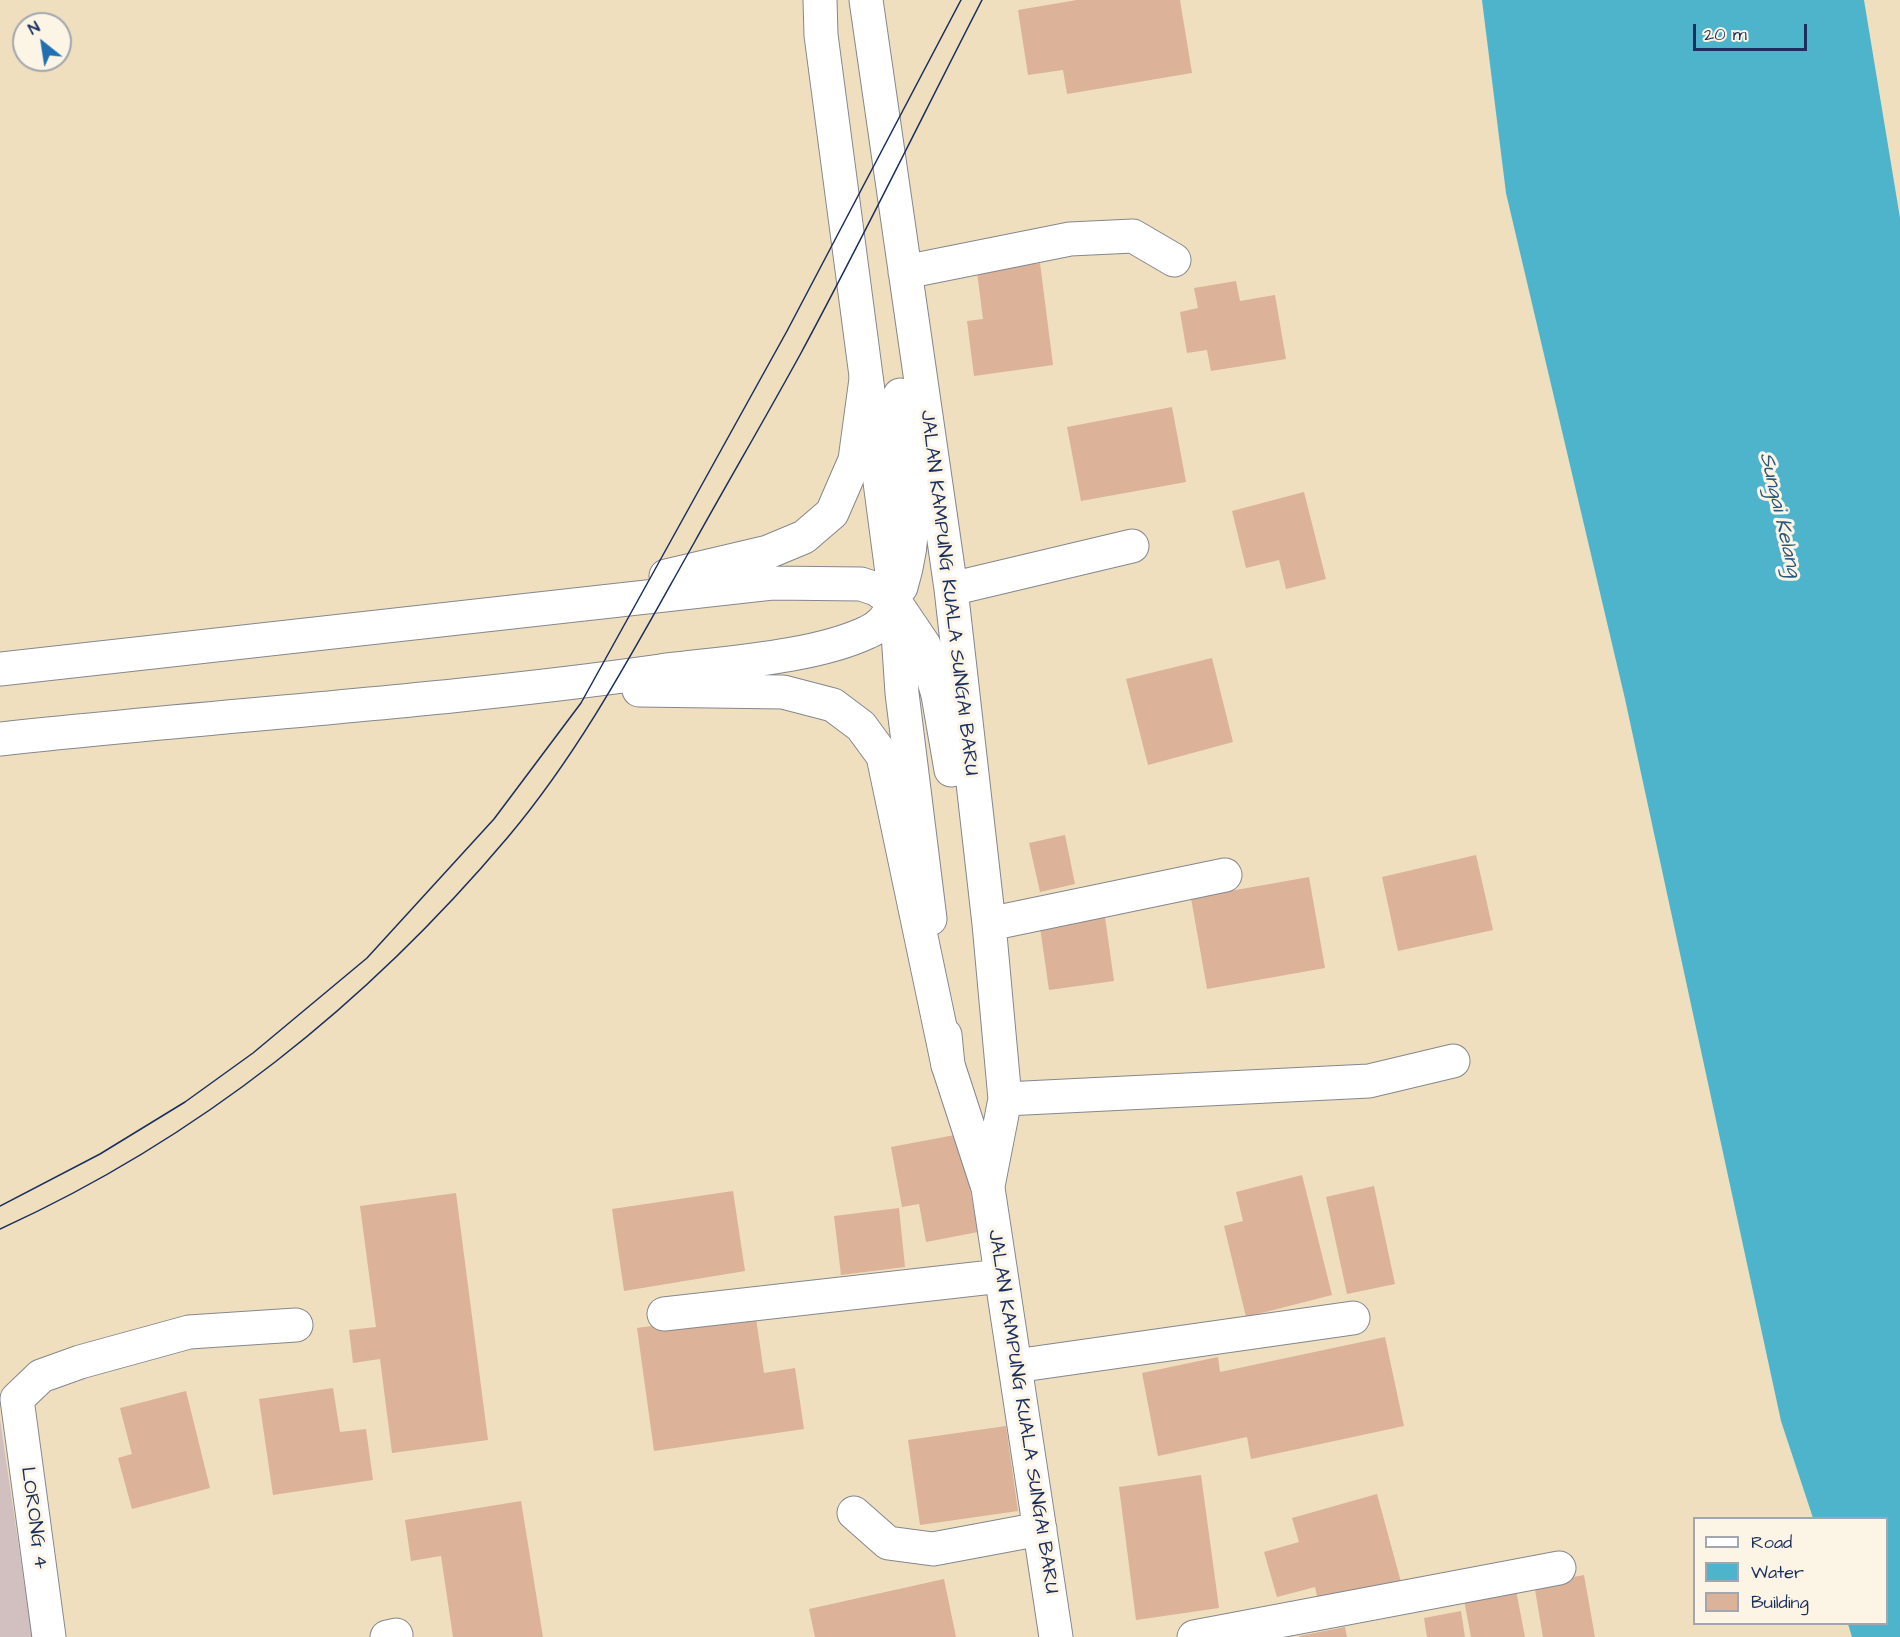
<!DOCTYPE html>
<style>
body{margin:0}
#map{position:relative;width:1900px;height:1637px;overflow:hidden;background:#efdfbe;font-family:"Architects Daughter",sans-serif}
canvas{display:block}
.legend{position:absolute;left:1693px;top:1517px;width:195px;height:108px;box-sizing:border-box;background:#fcf5e5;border:2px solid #a2a6af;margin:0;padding:8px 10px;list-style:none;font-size:18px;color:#1b2f5e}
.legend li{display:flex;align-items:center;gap:12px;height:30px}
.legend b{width:30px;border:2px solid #a2a6af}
.north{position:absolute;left:12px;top:12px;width:60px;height:60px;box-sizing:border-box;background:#fcf5e5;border:2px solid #a2a6af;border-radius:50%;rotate:330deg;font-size:16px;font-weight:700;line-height:24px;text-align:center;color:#1b2f5e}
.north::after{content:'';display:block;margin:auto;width:21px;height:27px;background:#1f6fb2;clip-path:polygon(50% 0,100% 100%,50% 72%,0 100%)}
.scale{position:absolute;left:1693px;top:24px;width:114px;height:27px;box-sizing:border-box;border:3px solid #1b2f5e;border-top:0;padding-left:8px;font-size:18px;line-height:21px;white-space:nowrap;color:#1b2f5e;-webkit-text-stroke:4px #fcf5e5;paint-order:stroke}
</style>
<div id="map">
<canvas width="1900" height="1637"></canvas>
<ul class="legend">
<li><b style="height:8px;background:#fff"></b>Road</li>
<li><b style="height:16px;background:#4db4cc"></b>Water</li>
<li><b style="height:16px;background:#dcb299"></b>Building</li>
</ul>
<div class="north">N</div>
<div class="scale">20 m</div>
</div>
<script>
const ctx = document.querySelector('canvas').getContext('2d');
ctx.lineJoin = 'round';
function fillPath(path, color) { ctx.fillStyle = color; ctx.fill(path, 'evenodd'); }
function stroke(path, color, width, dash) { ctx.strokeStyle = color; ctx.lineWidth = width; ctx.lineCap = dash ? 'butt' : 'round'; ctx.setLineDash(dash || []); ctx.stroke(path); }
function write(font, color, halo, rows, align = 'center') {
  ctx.font = font + ' "Architects Daughter",sans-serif'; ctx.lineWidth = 6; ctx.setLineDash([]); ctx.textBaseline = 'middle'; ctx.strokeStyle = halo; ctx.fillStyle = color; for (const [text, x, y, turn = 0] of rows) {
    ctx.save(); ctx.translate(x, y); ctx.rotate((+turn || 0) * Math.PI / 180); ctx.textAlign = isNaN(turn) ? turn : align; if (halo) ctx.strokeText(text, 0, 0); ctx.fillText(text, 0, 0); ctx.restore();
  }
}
fillPath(new Path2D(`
 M0 1419 32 1637H0Z`), '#d2bfbf');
fillPath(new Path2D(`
 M1482 0H1864L1900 218V1637H1852L1848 1624H1886V1518H1813L1781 1421 1625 699 1506 193Z`), '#4db4cc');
fillPath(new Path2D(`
 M1077 0H1180L1192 73 1067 94 1063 70 1028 75 1018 10Z
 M1040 263 1053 365 974 376 967 321 983 319 977 272Z
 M1236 281 1240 301 1275 295 1286 359 1211 371 1207 350 1187 353 1180 312 1198 308 1194 288Z
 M1172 407 1186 482 1081 501 1067 427Z
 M1304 492 1326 579 1286 589 1279 560 1246 568 1232 511Z
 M1212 658 1233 742 1148 765 1126 679Z
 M1065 835 1075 884 1040 892 1029 843Z
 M1476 855 1493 930 1398 951 1382 877Z
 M1309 877 1325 968 1207 989 1191 898Z
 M1105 917 1114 981 1049 990 1040 927Z
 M960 1134 978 1232 926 1242 919 1204 902 1207 891 1147Z
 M1302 1175 1332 1295 1246 1317 1224 1226 1243 1221 1236 1192Z
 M1374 1186 1395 1284 1347 1294 1326 1197Z
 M733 1191 745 1271 624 1291 612 1209Z
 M456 1193 488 1440 392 1453 380 1359 353 1363 349 1330 376 1327 360 1206Z
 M899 1208 905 1267 841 1275 834 1216Z
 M755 1311 764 1373 795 1368 804 1429 654 1451 637 1328Z
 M1385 1337 1404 1426 1251 1459 1247 1437 1158 1456 1142 1373 1218 1357 1220 1372Z
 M333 1388 340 1432 366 1429 373 1480 273 1495 259 1399Z
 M186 1391 210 1488 132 1509 118 1458 132 1454 120 1408Z
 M1006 1426 1018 1511 920 1525 908 1440Z
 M1201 1475 1219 1608 1136 1620 1119 1487Z
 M1377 1494 1401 1582 1319 1605 1315 1587 1277 1597 1264 1552 1299 1542 1292 1518Z
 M521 1501 543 1637H453L441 1556 411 1561 405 1520Z
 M1584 1575 1595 1637H1543L1534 1584Z
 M944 1579 956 1637H815L809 1609Z
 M1515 1585 1525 1637H1471L1463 1595Z
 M1461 1611 1465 1637H1427L1424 1618Z
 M1345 1627 1347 1637H1299V1636Z`), '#dcb299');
const minor = new Path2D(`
 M820 0 821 35 896 603 902 693 930 919
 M866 0 951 589 989 924 1005 1099 988 1186
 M905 272 1070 239 1133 236 1174 260
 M900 395C909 464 922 519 901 587
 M951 589 1132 546
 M897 605 924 645 938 695 951 770
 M989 924 1225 875
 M945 1035 948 1065 988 1188 1056 1637
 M1005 1099 1369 1081 1453 1061
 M664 1314 1001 1276
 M1015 1366 1353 1318
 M854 1513 888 1543 933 1549 1040 1529
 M49 1637 17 1399 41 1376 80 1362 189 1332 296 1325
 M387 1637 396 1635
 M1194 1637 1559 1568`);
const major = new Path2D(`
 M666 576 768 552 804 537 832 513 855 460 866 379
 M0 669 772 583 861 584 876 589 896 603C888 615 882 626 868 632 814 658 721 663 660 671 441 702 220 715 0 739
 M639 690 783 692 833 705 861 726 883 756 948 1065`);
stroke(minor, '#85878e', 35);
stroke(major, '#85878e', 35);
stroke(minor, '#fff', 33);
stroke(major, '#fff', 33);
stroke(new Path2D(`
 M0 1206 100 1154 185 1102 253 1053 367 958 494 819 581 703 787 331 961 0
 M0 1229C198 1139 368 1003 508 837 583 748 637 644 694 543 729 480 766 417 801 353 864 236 922 117 982 0`), '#1b2f5e', 1.5);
write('20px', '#1b2f5e', '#fcf5e5', [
 ["JALAN KAMPUNG KUALA SUNGAI BARU",948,593,83],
 ["JALAN KAMPUNG KUALA SUNGAI BARU",1022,1412,81],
 ["LORONG 4",33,1518,82]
]);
write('italic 21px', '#2a577f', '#fcf5e5', [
 ["Sungai Kelang",1779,515,77]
]);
</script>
